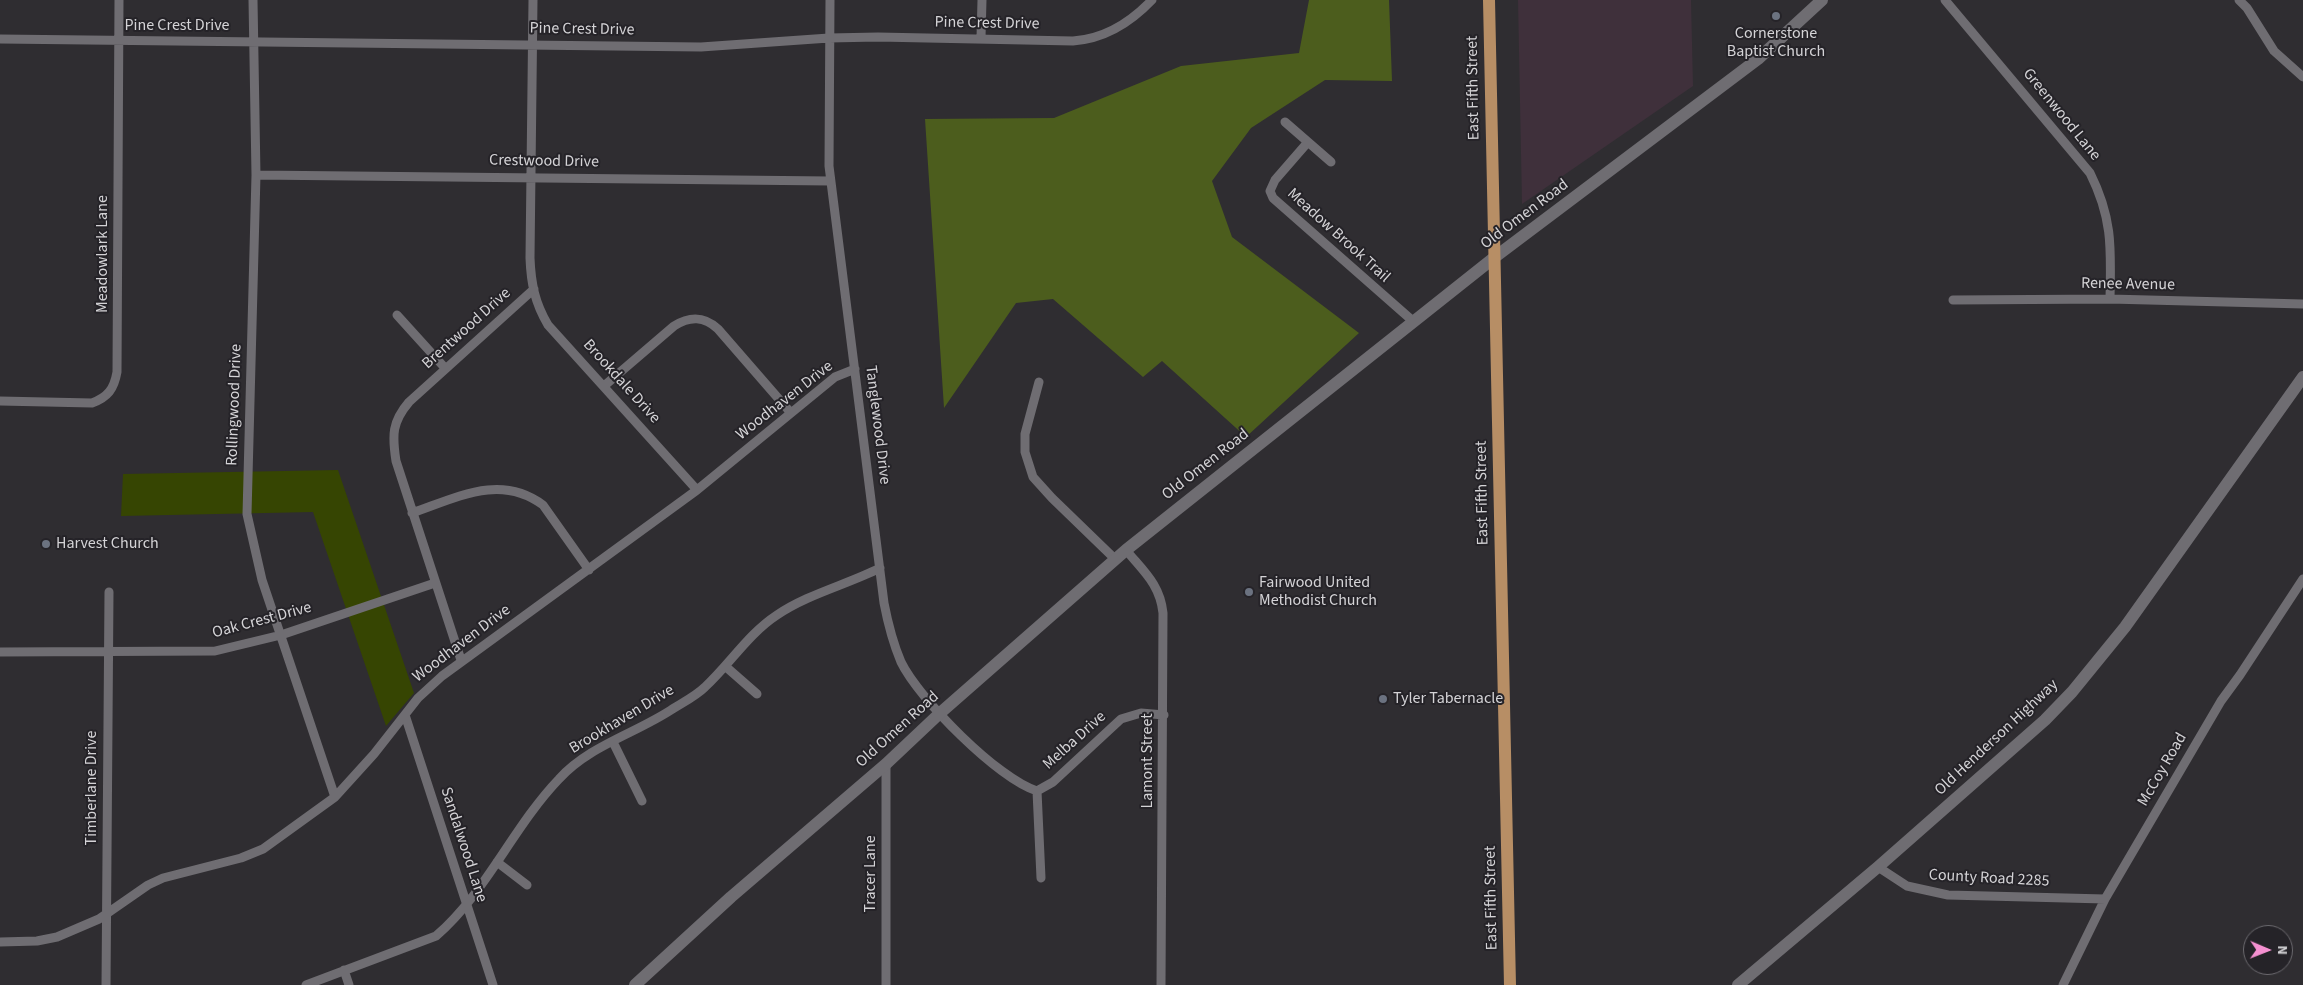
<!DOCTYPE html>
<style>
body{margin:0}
#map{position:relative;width:2303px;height:985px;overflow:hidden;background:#2f2d31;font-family:"Source Sans 3",sans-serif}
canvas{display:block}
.north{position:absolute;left:2243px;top:925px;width:50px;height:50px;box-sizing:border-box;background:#252328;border:1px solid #6b696e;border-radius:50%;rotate:91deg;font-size:14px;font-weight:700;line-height:20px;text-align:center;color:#d4d3d6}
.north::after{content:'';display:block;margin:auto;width:18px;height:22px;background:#f590d1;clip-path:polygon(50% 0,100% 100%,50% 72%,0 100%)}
</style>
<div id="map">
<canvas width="2303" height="985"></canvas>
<div class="north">N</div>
</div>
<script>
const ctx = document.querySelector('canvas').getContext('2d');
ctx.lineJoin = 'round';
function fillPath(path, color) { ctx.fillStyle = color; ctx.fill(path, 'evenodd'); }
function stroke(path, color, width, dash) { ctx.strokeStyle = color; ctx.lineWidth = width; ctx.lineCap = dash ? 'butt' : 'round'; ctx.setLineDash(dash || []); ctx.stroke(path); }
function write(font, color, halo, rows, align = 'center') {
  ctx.font = font + ' "Source Sans 3",sans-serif'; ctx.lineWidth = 4; ctx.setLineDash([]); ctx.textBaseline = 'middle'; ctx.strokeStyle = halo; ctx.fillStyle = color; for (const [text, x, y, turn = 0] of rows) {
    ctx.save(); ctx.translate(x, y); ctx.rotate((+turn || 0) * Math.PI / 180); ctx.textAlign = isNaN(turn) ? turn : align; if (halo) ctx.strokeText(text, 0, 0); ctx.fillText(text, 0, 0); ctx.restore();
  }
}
fillPath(new Path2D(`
 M1518 0H1691L1693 86 1522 204Z`), '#3f303b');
fillPath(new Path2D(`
 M338 470 414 693 386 726 313 512 121 516 123 474Z`), '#364502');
fillPath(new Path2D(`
 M1309 0H1389L1392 81 1325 80 1251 128 1212 181 1232 237 1359 333 1246 437 1162 361 1143 377 1053 299 1016 303 944 408 925 119 1054 118 1181 66 1299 53Z`), '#4c5d1d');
stroke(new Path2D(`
 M253 0 256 175 247 514 262 580 335 797
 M533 0 530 258C531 284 535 303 548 325L697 490
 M830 0 829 166 884 603C888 624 893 643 901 662 919 699 998 779 1037 791
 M1945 0 2090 173C2113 219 2111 249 2110 299
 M2239 0 2247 8 2274 51 2303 77
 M981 38 982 0
 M0 39 701 47 829 38 878 37 1073 41C1104 39 1131 22 1152 0
 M1285 122 1331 162
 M1308 142 1275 180 1270 191 1273 198 1414 322
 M256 175 830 181
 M1953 300 2110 299 2303 304
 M397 315 445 368
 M1039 382 1025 434V452L1033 477 1052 498 1115 559
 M604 386 674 326C690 316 704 316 718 329L791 413
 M0 401 92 403C108 397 114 389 117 372L119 0
 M412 513C456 498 500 473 543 505L589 570
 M1126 550C1143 571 1160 584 1163 613L1161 985
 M0 652 215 651 281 635 435 583
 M461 660 396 461C392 435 392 422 409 402L534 289
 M725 666 757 694
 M405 715 493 985
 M613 742 642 801
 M1037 791 1053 782 1121 719 1141 713 1164 715
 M1037 791 1041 878
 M497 862 527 885
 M1878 867 1907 886 1948 895 2105 899
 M0 942 37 941 57 937 99 919 148 885 163 878 241 858 263 849 335 797 374 754 418 698 442 676 697 490 835 377 855 369
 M344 970 349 985
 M106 985 109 592
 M306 985 436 936C486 893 513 827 559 779 589 746 634 734 671 710 682 703 696 696 705 687 730 664 748 634 777 615 808 594 846 585 880 568
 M886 985V764
 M2063 985 2105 899 2221 701 2240 675 2303 579`), '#6f6d72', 9);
stroke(new Path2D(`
 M635 985 731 897 886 764 939 714 1126 550 1495 257 1758 59 1822 0
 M1738 985 1878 867 2045 720 2072 692 2125 627 2303 377`), '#6f6d72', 12);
stroke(new Path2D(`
 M1489 0 1510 985`), '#b78e65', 12);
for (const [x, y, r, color] of [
 [1776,16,5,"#6b7280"],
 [46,544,5,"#6b7280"],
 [1249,592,5,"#6b7280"],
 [1383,699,5,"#6b7280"]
]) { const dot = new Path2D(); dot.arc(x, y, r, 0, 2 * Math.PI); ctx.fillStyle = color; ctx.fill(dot); stroke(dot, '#252328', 2); }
write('16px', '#d4d3d6', '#252328', [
 ["Pine Crest Drive",987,24,1],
 ["Pine Crest Drive",177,26],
 ["Pine Crest Drive",582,30,1],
 ["East Fifth Street",1474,88,-91],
 ["Greenwood Lane",2061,115,51],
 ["Crestwood Drive",544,162,1],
 ["Old Omen Road",1525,215,-37],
 ["Meadow Brook Trail",1338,236,42],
 ["Meadowlark Lane",103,254,-90],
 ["Renee Avenue",2128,285,1],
 ["Brentwood Drive",467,329,-42],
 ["Brookdale Drive",621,382,48],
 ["Woodhaven Drive",785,401,-38],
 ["Rollingwood Drive",235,405,-88],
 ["Tanglewood Drive",877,425,83],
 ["Old Omen Road",1206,465,-38],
 ["East Fifth Street",1483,493,-91],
 ["Oak Crest Drive",262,621,-15],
 ["Woodhaven Drive",462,644,-37],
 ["Brookhaven Drive",622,720,-31],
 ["Old Omen Road",898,730,-42],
 ["Old Henderson Highway",1997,738,-43],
 ["Melba Drive",1075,741,-42],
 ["Lamont Street",1148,761,-90],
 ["McCoy Road",2163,770,-60],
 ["Timberlane Drive",92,788,-90],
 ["Sandalwood Lane",463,845,72],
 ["Tracer Lane",871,874,-90],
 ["County Road 2285",1989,879,3],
 ["East Fifth Street",1492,898,-91]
]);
write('16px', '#d4d3d6', '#252328', [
 ["Cornerstone",1776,34,"center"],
 ["Baptist Church",1776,52,"center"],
 ["Harvest Church",56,544],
 ["Fairwood United",1259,583],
 ["Methodist Church",1259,601],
 ["Tyler Tabernacle",1393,699]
], 'left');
</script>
